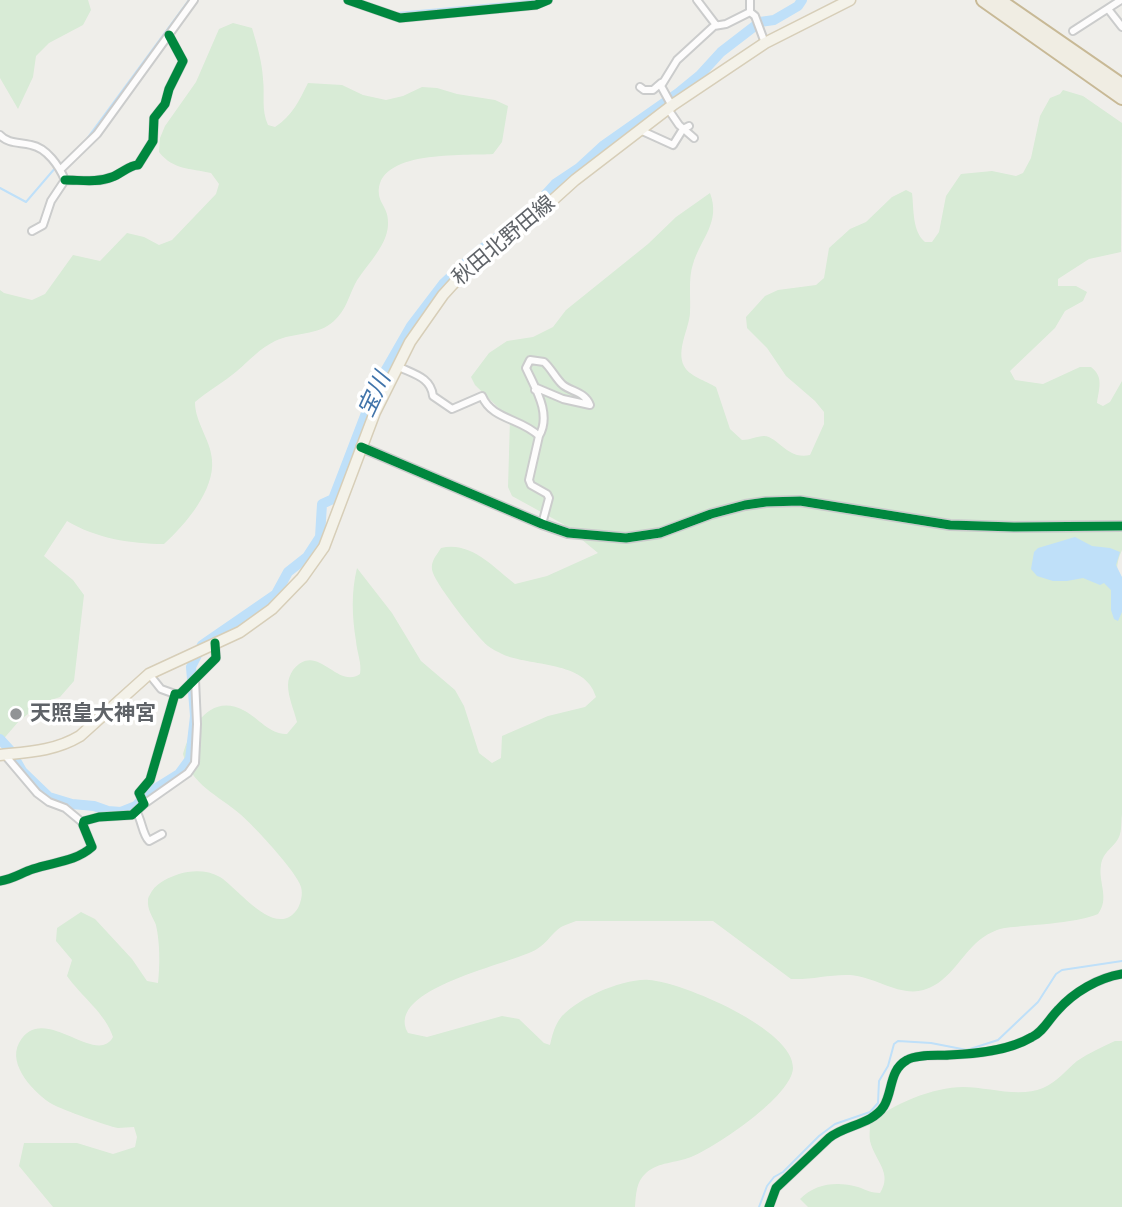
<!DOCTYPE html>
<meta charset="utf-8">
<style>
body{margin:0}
canvas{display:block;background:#efeeea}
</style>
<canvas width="1122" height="1207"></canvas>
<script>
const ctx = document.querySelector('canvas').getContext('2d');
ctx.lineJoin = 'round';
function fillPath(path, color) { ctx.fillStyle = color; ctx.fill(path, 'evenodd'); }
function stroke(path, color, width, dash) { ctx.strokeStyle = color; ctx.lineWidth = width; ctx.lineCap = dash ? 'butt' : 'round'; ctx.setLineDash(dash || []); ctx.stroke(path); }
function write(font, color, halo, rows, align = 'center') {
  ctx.font = font + ' Manrope,"Noto Sans JP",sans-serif'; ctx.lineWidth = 7; ctx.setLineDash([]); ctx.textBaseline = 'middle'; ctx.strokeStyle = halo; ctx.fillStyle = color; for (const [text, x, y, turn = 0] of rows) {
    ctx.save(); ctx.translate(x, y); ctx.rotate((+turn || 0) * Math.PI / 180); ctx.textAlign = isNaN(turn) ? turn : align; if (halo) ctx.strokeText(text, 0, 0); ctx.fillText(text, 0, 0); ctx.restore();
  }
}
fillPath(new Path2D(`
 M0 0H88L91 10 83 25 49 43 36 56 33 77 18 109 0 78Z
 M233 23 252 28C257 45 262 61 263 79 265 96 261 109 268 125L275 127C292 116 299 101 308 83L342 85 363 95 386 100 403 96 422 87 437 88 457 94 495 100 508 106 502 142 493 154C466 156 374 149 379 195 381 206 389 209 388 225 387 247 365 266 355 284 348 298 346 310 334 321 318 336 294 332 275 341 259 349 250 360 237 371 224 382 208 391 195 402 195 423 211 440 212 460 215 490 185 525 164 544 131 544 95 538 67 521L44 556 73 580 84 595 74 681 60 697 42 703 19 721 0 743V290L4 293 32 300 45 294 73 255 100 261 127 233 144 237 159 245 172 240 216 194 219 184 211 173C190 168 173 170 159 152L160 138 165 126 196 82 219 29Z
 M1063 90 1083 96 1122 123 1121 252 1089 259 1058 279V286H1076L1087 292 1083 301 1065 311 1055 328 1010 371 1015 380 1043 384 1080 367H1091C1104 377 1099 388 1097 403L1103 406 1110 402 1122 381V550C1115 565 1116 575 1122 590V814C1121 821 1122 831 1119 837 1114 848 1103 851 1101 865 1098 883 1110 898 1098 914 1078 922 1046 924 1024 926 1015 927 1005 927 997 930 969 941 963 963 942 980 909 1007 884 978 850 975 831 974 811 980 791 979L713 921H576C571 923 565 925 561 927 552 933 546 944 537 949 513 964 383 988 408 1033L427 1037 502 1016 519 1019 544 1043 550 1045C552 1036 554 1028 559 1020 574 999 624 978 649 980 682 982 795 1030 793 1068 792 1096 716 1147 691 1157 676 1163 658 1162 646 1173 636 1182 636 1194 635 1207H53L19 1166 24 1143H77L113 1154 135 1147 137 1137 134 1127C129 1127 123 1128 118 1128 107 1126 63 1110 52 1104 35 1094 7 1065 19 1043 42 1000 96 1068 113 1037 106 1014 81 996 67 976L72 960 56 941 57 928 81 912 95 919 132 959 147 981 158 983C160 965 160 943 156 925 153 917 147 910 148 900 148 897 151 893 152 891 158 882 170 877 179 874 192 870 208 870 220 877 238 888 277 942 298 908 301 902 303 894 301 887 297 872 253 825 240 814 218 795 191 785 183 754 191 726 211 692 245 711 259 719 271 735 287 734L297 722C294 710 288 697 288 685 288 679 290 675 293 670 317 640 337 690 360 674 362 663 357 653 356 641 352 616 351 593 357 568L392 613 421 661 455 690 464 706 479 753 492 763 501 758 502 736 548 716 585 707 596 697C586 660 530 667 502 654 498 652 492 649 488 646 476 636 438 587 433 573 429 563 436 556 441 548 471 541 493 567 515 584L547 576 598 553 563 524 512 496 508 487 510 419 475 385 471 377 489 353 507 341 533 337 553 327 566 310 648 244 676 217 710 193C721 222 701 238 693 264 688 279 691 297 690 313 689 329 676 350 684 366 689 376 706 381 716 387L730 429 742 440C750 440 757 436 764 436 779 437 787 460 810 455L824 424V412L815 401 786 376 767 348 747 328 746 317 765 296 778 290 816 285 824 278 829 248 850 229 866 222 892 197 906 190 912 193C914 209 912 231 925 242H932L939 232 946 196 961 174 992 171 1016 176 1023 173 1031 158 1040 116 1050 98 1060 94Z
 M1115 1041H1122V1207H808L800 1199C815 1183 838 1181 858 1187 866 1190 872 1193 880 1193 893 1173 875 1161 870 1141 869 1136 870 1129 870 1124 891 1104 934 1087 963 1087 988 1087 1019 1098 1043 1088 1057 1082 1066 1070 1077 1061 1089 1053 1102 1047 1115 1041Z`), '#d8ebd6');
fillPath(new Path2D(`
 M1075 537 1092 546 1110 548 1120 552 1116 565 1122 577V612L1118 621 1114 619 1111 610V590L1104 583 1100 585 1083 578 1067 581H1053L1037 576 1031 569 1034 552 1038 548Z`), '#bfe0f9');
stroke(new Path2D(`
 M397 13 539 0
 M86 140 189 0
 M0 188 26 202 56 167
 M759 1207 767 1186 774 1177 783 1172 819 1136 835 1124 870 1112 878 1103 879 1081 888 1066 894 1044 898 1041 931 1043 967 1050 998 1040 1038 1002 1056 974 1062 970 1122 961`), '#bfe0f9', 2);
stroke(new Path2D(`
 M0 739 10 750 22 771 49 797 72 804 94 806 108 811 121 812 136 806 147 794 179 774 190 759 195 716 191 667 202 645 276 594 288 572 307 557 320 537 322 504 333 499 376 387 411 326 443 284 476 253 524 218 555 184 579 168 604 145 678 93 700 75 721 52 760 22 774 20 798 6 802 0`), '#bfe0f9', 10);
const street = new Path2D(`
 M348 0 400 18 536 5 548 0
 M697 0 716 25
 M1108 9 1122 27
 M750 12 755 16 765 43
 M1073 31 1121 0
 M640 87 644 90H653L661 83
 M672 106 661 86 677 60 714 26 726 24 750 12V0
 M668 109 679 125 694 138
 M640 130 673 145 683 129 689 126
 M0 135C8 144 20 142 31 145 47 148 59 166 65 180L51 201 43 225 32 231
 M61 169 97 134 194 0
 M65 180C81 180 97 183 112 177 121 174 129 165 138 165L153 141 154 118 165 104 169 89 183 61 169 35
 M397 366C413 374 431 377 433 396L452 409 482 396C492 420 521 418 539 436L529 480 531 485 547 494 549 498 542 524
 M535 390 537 388 563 399 590 405C585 392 572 392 563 385 556 379 551 368 544 362L530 360 526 368C535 388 552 414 539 436
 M149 674 161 689 175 694
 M4 754 37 793 49 802 65 808 83 823
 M144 804 188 773 195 763 197 724 195 679
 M136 811C142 820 142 834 149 841L162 834
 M0 881C13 879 21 873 33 869 53 862 75 862 92 847L83 825 84 821 99 817 132 815 144 804 139 793 150 780 175 694H180L216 658 215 643
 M769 1207 776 1188 829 1138C844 1125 872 1125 884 1106 893 1091 889 1070 907 1060 917 1054 937 1056 949 1055 976 1054 1008 1051 1032 1037 1043 1032 1049 1019 1058 1010 1074 992 1098 978 1122 974`);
const secondary = new Path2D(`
 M361 447 542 524 568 533 626 538 660 533 711 514 745 505 766 502 800 501 950 525 1014 527 1122 526`);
const primary = new Path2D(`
 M0 755C29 752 55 751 80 736L149 674 240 632 272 609 302 578 324 547 375 412 410 342 443 295 463 273 524 226 575 180 674 104 765 43 850 0`);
const highway = new Path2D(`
 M983 0 1122 98
 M999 0 1122 85`);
stroke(street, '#cbcccc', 10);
stroke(secondary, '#cacacb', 12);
stroke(primary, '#d7ceb8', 13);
stroke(highway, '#c8b996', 16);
stroke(street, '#fdfcfc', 6);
stroke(secondary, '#fdfcfc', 9);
stroke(primary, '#f4f2e9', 10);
stroke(highway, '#f0ede3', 12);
stroke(new Path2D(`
 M348 0 400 18 536 5 548 0
 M65 180C81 180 97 183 112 177 121 174 129 165 138 165L153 141 154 118 165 104 169 89 183 61 169 35
 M361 447 542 524 568 533 626 538 660 533 711 514 745 505 766 502 800 501 950 525 1014 527 1122 526
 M0 881C13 879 21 873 33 869 53 862 75 862 92 847L83 825 84 821 99 817 132 815 144 804 139 793 150 780 175 694H180L216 658 215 643
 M769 1207 776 1188 829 1138C844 1125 872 1125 884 1106 893 1091 889 1070 907 1060 917 1054 937 1056 949 1055 976 1054 1008 1051 1032 1037 1043 1032 1049 1019 1058 1010 1074 992 1098 978 1122 974`), '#00873e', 9);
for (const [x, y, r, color] of [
 [16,714,7,"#919496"]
]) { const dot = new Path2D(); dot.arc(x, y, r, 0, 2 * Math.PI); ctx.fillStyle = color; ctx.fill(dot); stroke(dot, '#fff', 2.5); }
write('21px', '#5f6368', '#fff', [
 ["秋田北野田線",504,241,-40]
]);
write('bold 21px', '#5f6368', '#fff', [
 ["天照皇大神宮",30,714]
], 'left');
write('italic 23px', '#4174aa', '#fff', [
 ["宝川",375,395,-65]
]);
</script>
